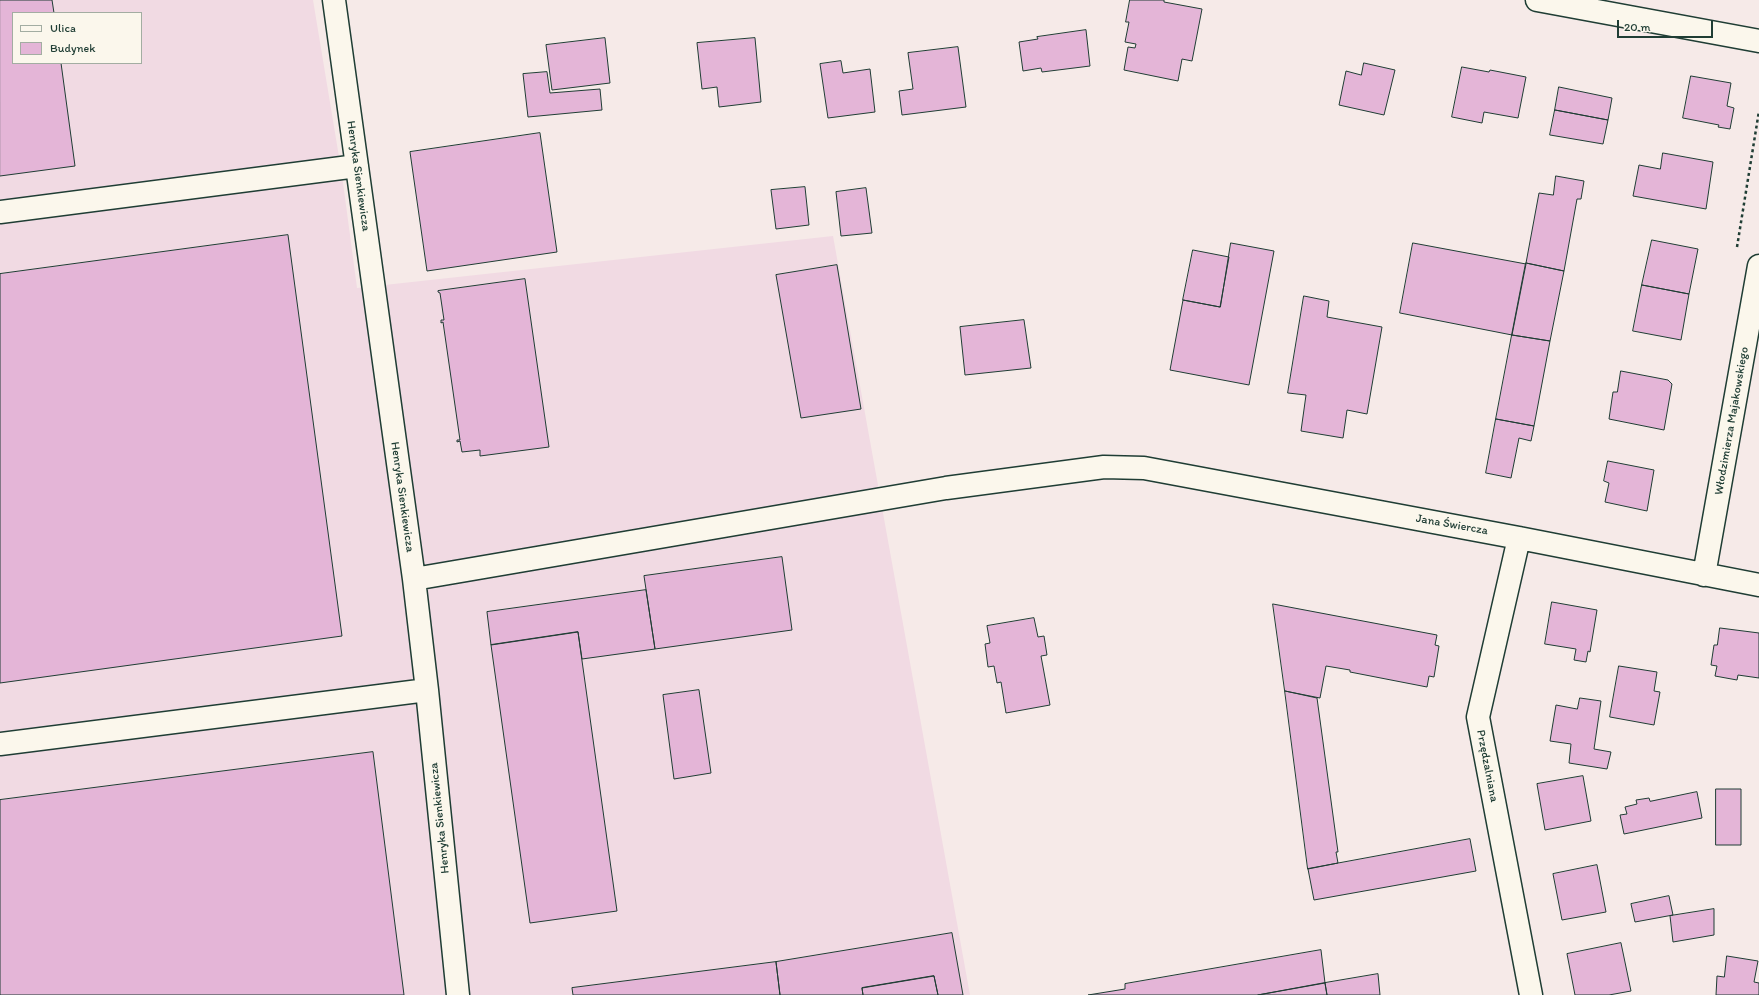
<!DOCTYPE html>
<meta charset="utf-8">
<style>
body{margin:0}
#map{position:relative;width:1759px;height:995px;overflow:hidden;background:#f6eae8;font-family:Itim,sans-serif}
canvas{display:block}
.legend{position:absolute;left:12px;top:12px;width:130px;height:52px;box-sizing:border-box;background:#fbf7ec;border:1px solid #a3ada2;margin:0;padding:5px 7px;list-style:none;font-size:12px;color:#1f3d34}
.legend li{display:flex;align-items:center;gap:8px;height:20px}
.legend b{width:20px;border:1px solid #a3ada2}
.scale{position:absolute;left:1617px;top:20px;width:96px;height:18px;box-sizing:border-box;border:2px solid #1f3d34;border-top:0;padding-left:5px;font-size:12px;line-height:14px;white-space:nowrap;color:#1f3d34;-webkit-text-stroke:3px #fbf7ec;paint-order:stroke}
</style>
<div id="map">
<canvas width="1759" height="995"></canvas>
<ul class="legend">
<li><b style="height:5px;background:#fbf7ec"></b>Ulica</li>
<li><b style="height:11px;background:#e4b5d7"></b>Budynek</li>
</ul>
<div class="scale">20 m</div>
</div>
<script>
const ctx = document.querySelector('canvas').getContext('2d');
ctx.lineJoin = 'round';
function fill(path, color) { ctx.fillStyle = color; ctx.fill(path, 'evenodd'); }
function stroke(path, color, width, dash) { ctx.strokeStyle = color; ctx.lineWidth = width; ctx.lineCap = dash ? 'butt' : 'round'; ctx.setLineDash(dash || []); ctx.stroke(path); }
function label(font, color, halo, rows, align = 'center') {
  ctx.font = font + ' Itim,sans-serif'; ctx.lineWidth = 3; ctx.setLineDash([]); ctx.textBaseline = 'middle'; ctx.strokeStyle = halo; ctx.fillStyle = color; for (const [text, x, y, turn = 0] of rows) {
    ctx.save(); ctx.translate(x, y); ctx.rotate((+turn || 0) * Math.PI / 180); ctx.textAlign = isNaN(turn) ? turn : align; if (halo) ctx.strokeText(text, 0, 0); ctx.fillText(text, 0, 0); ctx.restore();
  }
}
fill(new Path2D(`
 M0,0h313l29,175 15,113 476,-52 137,759h-970zM13,13h128v50h-128z`), '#f1dae3');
const building = new Path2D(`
 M0,0h52l2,13h-41v50h48l14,103 -75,10z
 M1130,0h34v2l38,7 -10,52 -10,-2 -4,22 -54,-11 4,-23 7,1 1,-4 -11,-2 4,-20h-3z
 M1086,30l4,36 -48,6 -1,-4 -18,3 -4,-29 19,-3 -1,-2z
 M605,38l5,45 -58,7 -6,-45z
 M755,38l6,64 -42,5 -2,-20 -15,2 -5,-46z
 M958,47l8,60 -64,8 -3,-24 14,-2 -5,-36z
 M841,61l2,12 27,-4 5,43 -47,6 -8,-54z
 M1364,63l31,7 -11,45 -45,-10 7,-34 15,4z
 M1462,67l27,5 1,-2 36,7 -8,41 -34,-6 -2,11 -30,-6z
 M547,72l3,21 50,-4 2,21 -74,7 -5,-43z
 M1691,76l40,7 -4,23 7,2 -4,21 -12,-2 1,-2 -36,-7z
 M1559,87l53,11 -4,22 -53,-10z
 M1555,110l53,10 -5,24 -53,-9z
 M540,133l17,119 -130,19 -17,-119z
 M1663,153l50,9 -7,47 -73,-13 6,-31 21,4z
 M1556,176l28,5 -3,18h-4l-13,72 -38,-8 13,-70 14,2z
 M805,187l4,38 -33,4 -5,-39z
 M866,188l6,45 -31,3 -5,-44z
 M288,235l54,401 -342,47v-409z
 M1652,240l46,9 -9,45 -47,-9z
 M1231,243l43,8 -25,134 -79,-15 13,-70 37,7z
 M1413,243l113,21 -14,71 -112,-22z
 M1193,250l36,7 -9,50 -37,-7z
 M1526,263l38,8 -14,70 -38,-6z
 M837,265l24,144 -60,9 -25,-143z
 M525,279l24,168 -69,9v-6l-18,2 -2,-11 -3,1v-2h3l-17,-118 -2,1v-3h3l-4,-27 -2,-1v-1z
 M1642,285l47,9 -8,46 -48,-9z
 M1304,296l25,5 -2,16 55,10 -15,87 -20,-4 -4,28 -42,-7 5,-36 -18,-2z
 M1024,320l7,48 -66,7 -5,-48z
 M1512,335l38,6 -16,85 -38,-7z
 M1621,371l47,9 4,4 -8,46 -55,-11 4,-27h4z
 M1496,419l38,7 -3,15 -12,-3 -8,40 -25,-5z
 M1608,461l46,9 -7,41 -42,-9 4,-19 -5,-2z
 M782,557l10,73 -137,19 -11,-73z
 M646,590l9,59 -73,10 -4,-27 -87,13 -4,-33z
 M1552,602l45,8 -7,42 -2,-1 -2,11 -12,-2 2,-11 -31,-5z
 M1273,604l164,31 -2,10 4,1 -5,31 -5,-1 -2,11 -77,-15v-2l-24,-4 -6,32 -35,-7z
 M1034,618l4,19 6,-1 3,19 -6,1 9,49 -44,8 -5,-31 -4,1 -3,-17 -6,1 -3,-23 5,-1 -3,-17z
 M1720,628l39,5v45l-21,-3 -1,5 -22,-4 2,-10 -6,-1 3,-20h3z
 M578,632l39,279 -87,12 -39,-278z
 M1619,666l38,6 -3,19 6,1 -6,33 -44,-8z
 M699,690l12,83 -37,6 -11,-84z
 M1285,691l32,7 21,154h-2l2,11 -30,6z
 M1580,698l21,3 -7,48 17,3 -4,17 -38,-6 2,-19 -21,-3 6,-36 21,4z
 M373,752l31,243h-404v-195z
 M1583,776l8,45 -46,9 -8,-46z
 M1716,789h25v56h-25z
 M1697,792l5,26 -78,16 -4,-19 7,-1 -2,-7 12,-3 -1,-4 13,-2 1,3z
 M1470,839l6,32 -162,29 -6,-31z
 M1597,865l9,47 -44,8 -9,-46z
 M1669,896l4,19 -38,7 -4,-18z
 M1714,909v26l-41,7 -3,-26z
 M952,933l11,62h-25l-4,-19 -72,12 1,7h-83l-4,-33z
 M1621,943l10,48 -22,4h-34l-8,-41z
 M1321,950l4,33 -67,12h-170l37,-6v-5z
 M1727,956l31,5 -4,21 5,1v12h-43l1,-19 7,1z
 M776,962l4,33h-207l-1,-7z
 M1378,974l2,21h-53l-2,-12z
 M934,976l4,19h-75l-1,-7z
 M1325,983l2,12h-69z`);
fill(building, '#e4b5d7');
stroke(building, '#1f3d34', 1);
const minor = new Path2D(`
 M334,0l80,579 13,111 31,305
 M1537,0l222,41
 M0,212l357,-46
 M1519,538l-41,179 53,278
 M1704,575l55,-309
 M414,579l532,-91 158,-21 40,1 375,70 240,47
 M0,744l427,-54`);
stroke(minor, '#1f3d34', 25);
stroke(new Path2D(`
 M1737,247l22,-136`), '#1f3d34', 2.5, [3, 3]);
stroke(minor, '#fbf7ec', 22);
label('12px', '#1f3d34', '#fbf7ec', [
 ["Henryka Sienkiewicza",358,176,82],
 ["Włodzimierza Majakowskiego",1732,421,-80],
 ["Henryka Sienkiewicza",402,497,82],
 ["Jana Świercza",1452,525,10],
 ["Przędzalniana",1487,766,79],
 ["Henryka Sienkiewicza",440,818,-96]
]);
</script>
